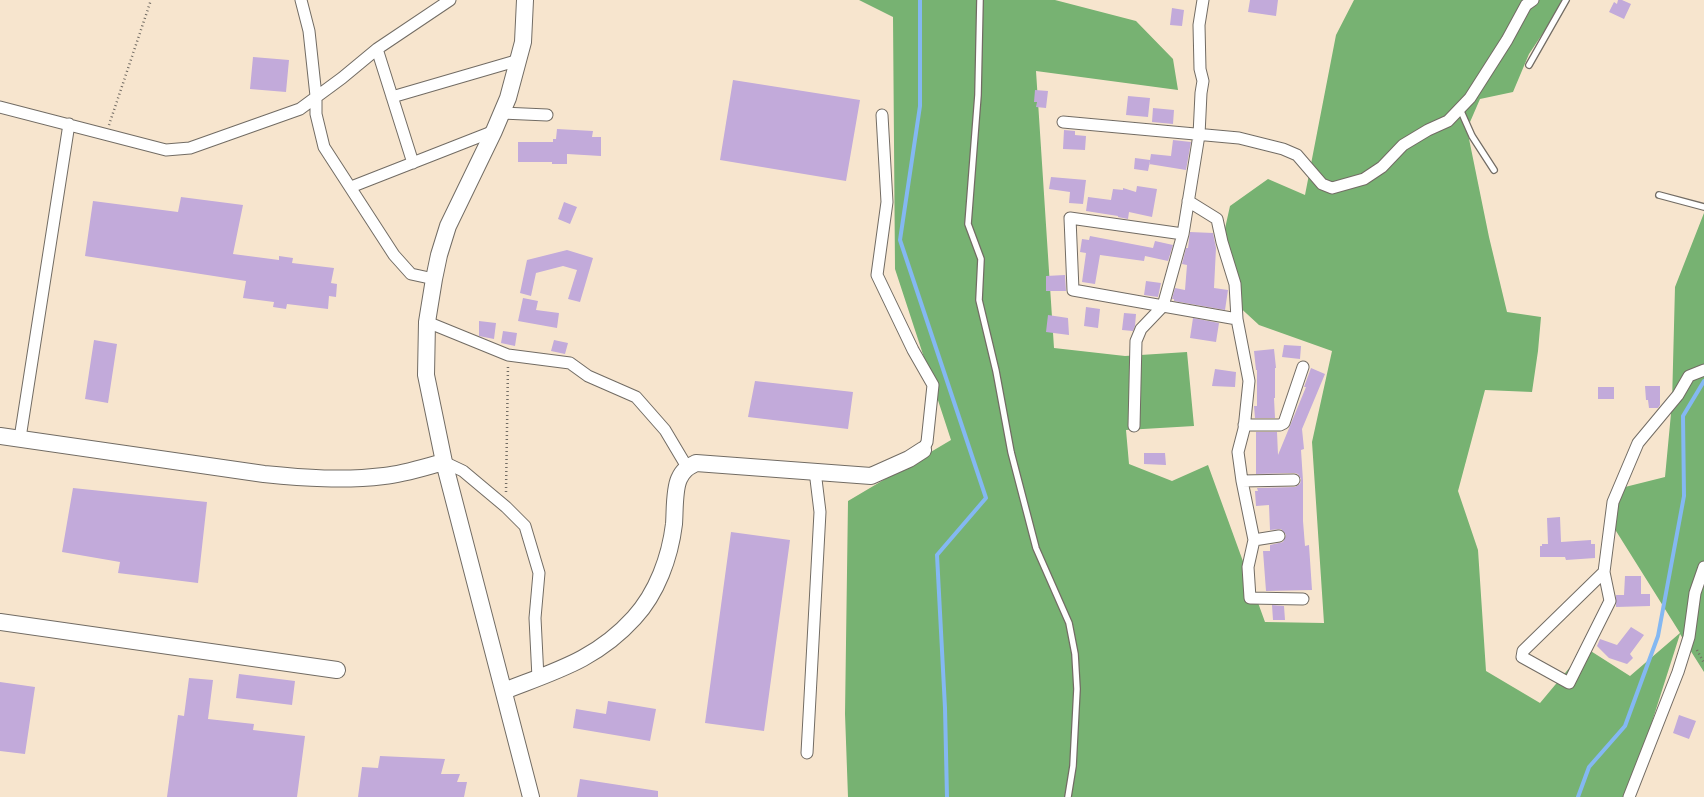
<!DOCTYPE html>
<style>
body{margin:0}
canvas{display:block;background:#f7e5ce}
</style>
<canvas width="1704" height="797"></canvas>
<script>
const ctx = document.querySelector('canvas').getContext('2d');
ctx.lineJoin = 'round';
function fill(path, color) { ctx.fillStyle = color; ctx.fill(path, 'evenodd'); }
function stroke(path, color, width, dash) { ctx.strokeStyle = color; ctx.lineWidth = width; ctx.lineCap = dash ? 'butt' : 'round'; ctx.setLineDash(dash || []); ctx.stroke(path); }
fill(new Path2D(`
 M859,0h196l81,21 37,38 5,31 -142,-19 18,277 71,8 62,-4 7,74 -68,4 3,34 43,17 36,-16 57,157 59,1 -12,-181 20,-91 -73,-26 -25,-23 -12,-60 8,-36 38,-27 37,16 31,-160 18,-35h211l-36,54 -16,38 -33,7 -13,30 22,108 18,75 34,5 -3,34 -6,41 -47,-2 -27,101 20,59 8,121 54,32 46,-55 44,28 50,-43 -69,-110 10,-35 44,-11 7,-74 3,-116 29,-74v459l-24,-38 -52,163h-780l-3,-83 3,-213 103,-61 -56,-171 -2,-252z`), '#77b272');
stroke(new Path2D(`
 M920,0v106l-20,134 86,258 -49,57 8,153 2,89
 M1578,797l11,-30 36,-41 33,-90 26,-140 -1,-80 21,-35`), '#84b8f2', 4);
fill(new Path2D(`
 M1250,0h28l-2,16 -28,-4z
 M1618,0h4l9,4 -7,15 -15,-7 5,-10 3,2z
 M1172,8l12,2 -2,16 -12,-1z
 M253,57l36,3 -3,32 -36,-3z
 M733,80l127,20 -14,81 -126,-21z
 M1035,90l13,1 -2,17 -10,-1 1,-5h-3z
 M1128,96l22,2 -2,19 -22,-2z
 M1153,108l21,2 -1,14 -21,-2z
 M557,129l36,2 -1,6h9v19l-34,-2v10h-15v-2h-34v-20h35v-3h3z
 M1064,130l11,1v4l11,1 -1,14 -22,-1z
 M1173,140l18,2 -5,28 -37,-6 1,-3 -2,10 -14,-2 1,-11 15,2 1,-6 20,2z
 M1051,177l35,3 -3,24 -14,-1 1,-11 -21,-3z
 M1137,186l20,3 -5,28 -23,-5 -1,7 -10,-2v-1l-32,-5 2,-14 23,3 2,-11 10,1v-2l13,4z
 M181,197l62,8 -10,49 46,6v-4l14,2 -1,5 42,5 -3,15 6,1 -1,13 -7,-1 -1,13 -41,-5 -1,5 -13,-2 1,-5 -31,-4 3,-17 -161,-25 8,-55 85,11z
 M564,202l13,5 -7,17 -12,-5z
 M1190,232l23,1 3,15 -2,40 14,2 -3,20 -51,-9v-2h-2l3,-11 10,2 2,-25 -5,-1 4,-16h2z
 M1090,236l63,12 2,-7 18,4 -5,16 -23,-5 -1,5 -44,-6 -5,29 -13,-2 4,-29 -6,-1 2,-13 7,1z
 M567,250l26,8 -13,44 -12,-3 9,-29 -14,-4 -27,7 -5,23 -11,-3 7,-33z
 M1065,275l1,16h-20v-15z
 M1146,281l15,2 -3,14 -14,-2z
 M523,298l15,3 -2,9 23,3 -2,15 -39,-7z
 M1086,307l14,2 -2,19 -14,-2z
 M1124,313l12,1 -1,12 -2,5 -11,-1z
 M1048,315l20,3 1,17 -23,-3z
 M1193,318l26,5 -3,19 -26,-4z
 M479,321l17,2 -2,16 -15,-3z
 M503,331l14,2 -2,13 -14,-3z
 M94,340l23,4 -9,59 -23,-4z
 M554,340l14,3 -3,11 -14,-3z
 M1284,345l17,1 -1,13 -18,-2z
 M1274,349l2,19h-1v30h-1l1,20h-20l-1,-12h3v-36h-1l-2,-19z
 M1311,368l14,6 -23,55 2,20 -3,1 2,31v40l2,25 4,-1 3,45 -46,1 -3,-40h7v-6l13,-3 3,-7 -5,-6 -11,1 -1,-25 -13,1 -1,-15h3l-1,-3 38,-1 5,-3 1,-5 -3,-5 -4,-1 -38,1v-42h21l1,23 28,-68h-2z
 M1215,369l21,3 -1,15 -23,-1z
 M755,381l98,11 -5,37 -100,-12z
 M1645,386h15v19l-2,3h-9l-1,-8h-2z
 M1598,387h16v12h-16z
 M1144,453h21l1,12 -22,-1z
 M73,488l134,14 -9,81 -80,-10 2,-11 -58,-10z
 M1560,517l1,25 30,-2v4h4v14l-29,2 -1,-3h-25v-11h2v-2h6l-1,-26z
 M731,532l59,8 -26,191 -59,-8z
 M1625,576h16v18h9v12l-34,1v-12h8z
 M1272,605l12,1 1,14h-12z
 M1631,627l13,8 -14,19 3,4 -6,6 -18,-6 -12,-12 3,-7 17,6z
 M239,674l56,7 -3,24 -56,-7z
 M189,678l24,2 -5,39 46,5 -1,6 52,6 -8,61h-130l11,-82 6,1z
 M0,682l35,5 -10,67 -25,-3z
 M608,701l48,8 -6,32 -77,-13 3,-19 30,5z
 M1679,715l17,6 -7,18 -16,-6z
 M380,756l65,3 -4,15h19l-3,8h10l-3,15h-106l4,-30 16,1z
 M580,779l78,12v6h-81z`), '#c2aada');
const lane = new Path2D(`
 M980,0l-2,95 -10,129 13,35 -2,41 17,71 15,81 25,96 33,75 6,31 2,35 -4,77 -5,31
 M1529,65l37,-65
 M1460,109l12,27 22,34
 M1659,195l45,12`);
const street = new Path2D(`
 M301,0l8,31 7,65v18l8,33 70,108 17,19 23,5
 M1203,0l-4,25 1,44 3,12 -2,12 -2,42 -16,99 -20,72 74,13 12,62 -5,48 -6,23 4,29 12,59 -6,27 2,31 53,1
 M377,49l36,114
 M392,97l127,-37
 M0,107l166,43 24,-2 110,-39 42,-31 35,-29 73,-49
 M502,113l45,2
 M882,115l5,87 -10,73 36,75 20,35 -6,57 -4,8
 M1063,122l176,16 44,11 14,6 25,29 10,4 32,-9 18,-12 21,-22 25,-15 20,-9 22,-23 37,-58 19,-35 7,-5
 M351,187l143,-56
 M1188,201l29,18 5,23 13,42 2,35
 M1163,306l-90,-16 -3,-72 113,16
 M427,322l81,33 62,8 18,13 48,21 29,33 22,37
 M1244,425h36l4,-2 19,-56
 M1134,426l2,-85 5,-12 22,-23
 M20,438l49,-314
 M444,462l19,9 43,36 19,19 14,47 -4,45 3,60
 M1242,481l52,-1
 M1254,540l25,-4
 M1604,572l-81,79 -1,6 47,26 41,-82 -6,-29 9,-70 25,-59 40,-48 11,-19 15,-6
 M807,753l13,-241 -5,-41
 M1629,797l49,-125 11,-35 6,-44 9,-26`);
const secondary = new Path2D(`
 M525,0l-2,42 -15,56 -14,33 -46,95 -9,29 -5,24 -7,43 -1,53 18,87 87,335
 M0,436l264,38c40,4 80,7 120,2 20,-2 41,-9 60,-14
 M0,622l337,48
 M504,691c51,-20 92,-31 130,-73 23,-25 36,-61 40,-94 1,-13 0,-34 5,-45 4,-9 9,-12 17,-16l175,13 38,-17 14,-9`);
stroke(lane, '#726c64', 8);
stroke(street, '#726c64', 13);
stroke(secondary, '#726c64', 18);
stroke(new Path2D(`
 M109,125l42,-125
 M506,492l2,-127
 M1697,650l7,13`), '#726c64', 2.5, [1, 3]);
stroke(lane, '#fff', 5.5);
stroke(street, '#fff', 11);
stroke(secondary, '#fff', 16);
</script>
